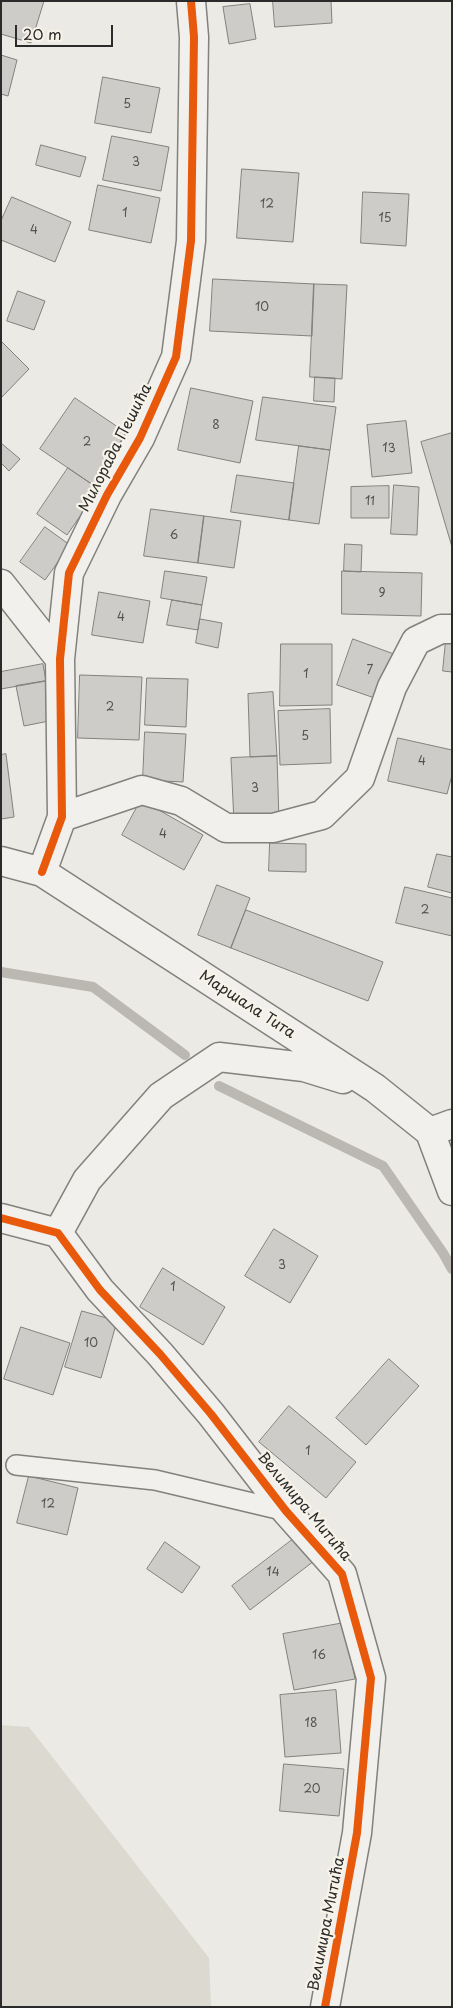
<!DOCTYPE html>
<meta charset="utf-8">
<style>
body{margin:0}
#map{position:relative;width:453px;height:2008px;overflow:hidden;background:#eceae4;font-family:"Playpen Sans",sans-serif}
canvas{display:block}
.frame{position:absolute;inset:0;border:2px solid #2b2b2b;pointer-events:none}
.scale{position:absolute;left:15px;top:25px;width:98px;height:22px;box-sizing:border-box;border:2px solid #2b2b2b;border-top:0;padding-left:6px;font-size:15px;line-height:18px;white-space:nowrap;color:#2b2b2b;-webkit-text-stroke:4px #f7f3e8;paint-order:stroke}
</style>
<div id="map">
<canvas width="453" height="2008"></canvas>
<div class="frame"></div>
<div class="scale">20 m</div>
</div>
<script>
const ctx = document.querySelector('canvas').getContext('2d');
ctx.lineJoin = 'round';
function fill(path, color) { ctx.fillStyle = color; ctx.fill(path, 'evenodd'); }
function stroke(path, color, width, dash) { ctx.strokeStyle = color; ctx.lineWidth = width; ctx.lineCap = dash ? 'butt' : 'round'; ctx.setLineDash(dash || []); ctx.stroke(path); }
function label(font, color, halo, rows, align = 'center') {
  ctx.font = font + ' "Playpen Sans",sans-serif'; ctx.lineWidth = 4.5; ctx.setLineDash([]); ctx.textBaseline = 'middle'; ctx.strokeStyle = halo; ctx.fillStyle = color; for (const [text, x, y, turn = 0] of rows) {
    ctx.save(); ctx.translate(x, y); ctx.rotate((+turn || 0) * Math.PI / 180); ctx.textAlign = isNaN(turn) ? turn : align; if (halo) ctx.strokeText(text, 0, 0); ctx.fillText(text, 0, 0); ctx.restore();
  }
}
fill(new Path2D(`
 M1,1725l28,2 180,231 2,49h-210z`), '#dcd9d1');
stroke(new Path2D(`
 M1,972l92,15 92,68
 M219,1086l164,80 60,87 9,16`), '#bab8b0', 10);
const building = new Path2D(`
 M1,1h43l-13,42 -30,-9z
 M273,1h58l1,22 -57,4z
 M250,4l6,35 -27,5 -6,-37z
 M1,55l16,5 -9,36 -7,-2z
 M103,77l57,11 -9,45 -56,-10z
 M112,136l57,11 -8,44 -58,-11z
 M41,145l45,12 -6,20 -44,-12z
 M242,169l57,4 -6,69 -56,-4z
 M98,185l62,13 -9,45 -62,-13z
 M363,192l46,2 -3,52 -45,-3z
 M12,197l59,25 -16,40 -54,-22v-19z
 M213,279l101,5 -2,52 -102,-5z
 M314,284l33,1 -5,94 -32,-2z
 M18,291l27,10 -11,29 -27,-9z
 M1,341l28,28 -28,29z
 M315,377l20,1 -1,24 -20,-1z
 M191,388l62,13 -13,62 -62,-13z
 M263,397l73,10 -6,43 -74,-10z
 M75,398l59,40 -35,51 -59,-40z
 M406,421l6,52 -40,4 -5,-52z
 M452,433v114l-31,-105z
 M1,443l19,16 -11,12 -8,-8z
 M299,446l31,4 -11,74 -30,-4z
 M68,468l31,21 -32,46 -30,-21z
 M237,475l57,8 -5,37 -58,-8z
 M394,485l25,2 -2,48 -26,-1z
 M389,486v32h-38v-31z
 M151,509l53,7 -6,47 -54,-7z
 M204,516l37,5 -7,47 -36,-5z
 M45,527l25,18 -25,35 -25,-18z
 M345,544l17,1 -1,27 -17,-1z
 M165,571l42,6 -5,28 -41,-7z
 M342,571l80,2 -1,43 -79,-2z
 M99,592l51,9 -7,42 -51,-8z
 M172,600l30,5 -4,25 -31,-5z
 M200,619l22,4 -4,25 -22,-5z
 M447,630l5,1v41l-9,-1z
 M353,639l49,18 -16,45 -49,-17z
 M281,644h51v61l-52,1z
 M43,664l3,17 -45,8v-17z
 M80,675l62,2 -3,63 -61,-2z
 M147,678l41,1 -2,48 -41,-2z
 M46,681l8,39 -30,6 -8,-40z
 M273,692l4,64 -27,1 -2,-63z
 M330,709l1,54 -51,2 -2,-54z
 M145,732l41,2 -3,48 -40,-2z
 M398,738l54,12v25l-5,19 -59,-13z
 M6,754l8,63 -13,2v-64z
 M277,756l2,65 -45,2 -3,-65z
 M141,800l62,35 -19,35 -62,-35z
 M270,843l36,1v28l-37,-1z
 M437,854l15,3v36l-24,-6z
 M217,885l33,13 -19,50 -33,-13z
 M405,887l47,11v38l-56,-13z
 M246,910l137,52 -15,39 -137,-53z
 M274,1229l44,27 -28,47 -45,-27z
 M163,1268l62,39 -22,38 -63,-38z
 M82,1311l35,10 -16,57 -36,-11z
 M21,1327l49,16 -17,52 -49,-16z
 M389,1359l30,27 -53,59 -30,-27z
 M289,1406l67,56 -30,36 -67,-56z
 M29,1476l49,12 -11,47 -50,-12z
 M296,1537l18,24 -64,49 -18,-24z
 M165,1542l35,25 -18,26 -35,-24z
 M344,1623l11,56 -61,11 -11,-56z
 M336,1690l5,63 -56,4 -5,-62z
 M284,1764l60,5 -5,47 -59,-5z`);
fill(building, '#ceccc8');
stroke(building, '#82817e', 1);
const lane = new Path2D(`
 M16,1465l139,15 131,31`);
const street = new Path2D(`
 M1,584l59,75
 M62,817l80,-27 39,11 45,27h47l49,-13 38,-37 32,-91 24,-46 25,-12h11
 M1,861l41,11 333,216 55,44 22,59
 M42,872l20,-55 -2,-158 9,-86 38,-78 33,-57 36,-81 15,-116 3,-204 -3,-36
 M430,1132l22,-8
 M1,1218l57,15 42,57 60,64 51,60 75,97 56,63 29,104 -14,155 -32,174
 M58,1233l29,-53 74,-84 58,-39 85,10 39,12`);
stroke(lane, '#82817e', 22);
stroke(street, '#82817e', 31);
stroke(lane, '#f1f0ec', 19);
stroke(street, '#f1f0ec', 28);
stroke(new Path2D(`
 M42,872l20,-55 -2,-158 9,-86 38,-78 33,-57 36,-81 15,-116 3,-204 -3,-36
 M1,1218l57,15 42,57 60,64 51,60 75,97 56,63 29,104 -14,155 -32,174`), '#e8590c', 8);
label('12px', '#545352', null, [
 ["5",127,105],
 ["3",136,163],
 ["12",267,205],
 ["1",125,214],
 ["15",385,219],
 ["4",34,231],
 ["10",262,308],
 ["8",216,426],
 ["2",87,443],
 ["13",389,449],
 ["11",370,502],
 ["6",174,536],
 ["9",382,594],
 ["4",121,618],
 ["7",370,671],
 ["1",306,675],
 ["2",110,708],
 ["5",305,737],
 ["4",422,762],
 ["3",255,789],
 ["4",163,835],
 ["2",425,911],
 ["3",282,1266],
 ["1",173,1288],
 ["10",91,1344],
 ["1",308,1452],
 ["12",48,1505],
 ["14",273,1573],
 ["16",319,1656],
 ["18",311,1724],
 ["20",312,1790]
]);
label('15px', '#2b2b2b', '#f7f3e8', [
 ["Милорада Пешића",116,448,-63],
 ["Маршала Тита",247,1005,33],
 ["Велимира Митића",304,1507,50],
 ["Велимира Митића",327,1924,-79]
]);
</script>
